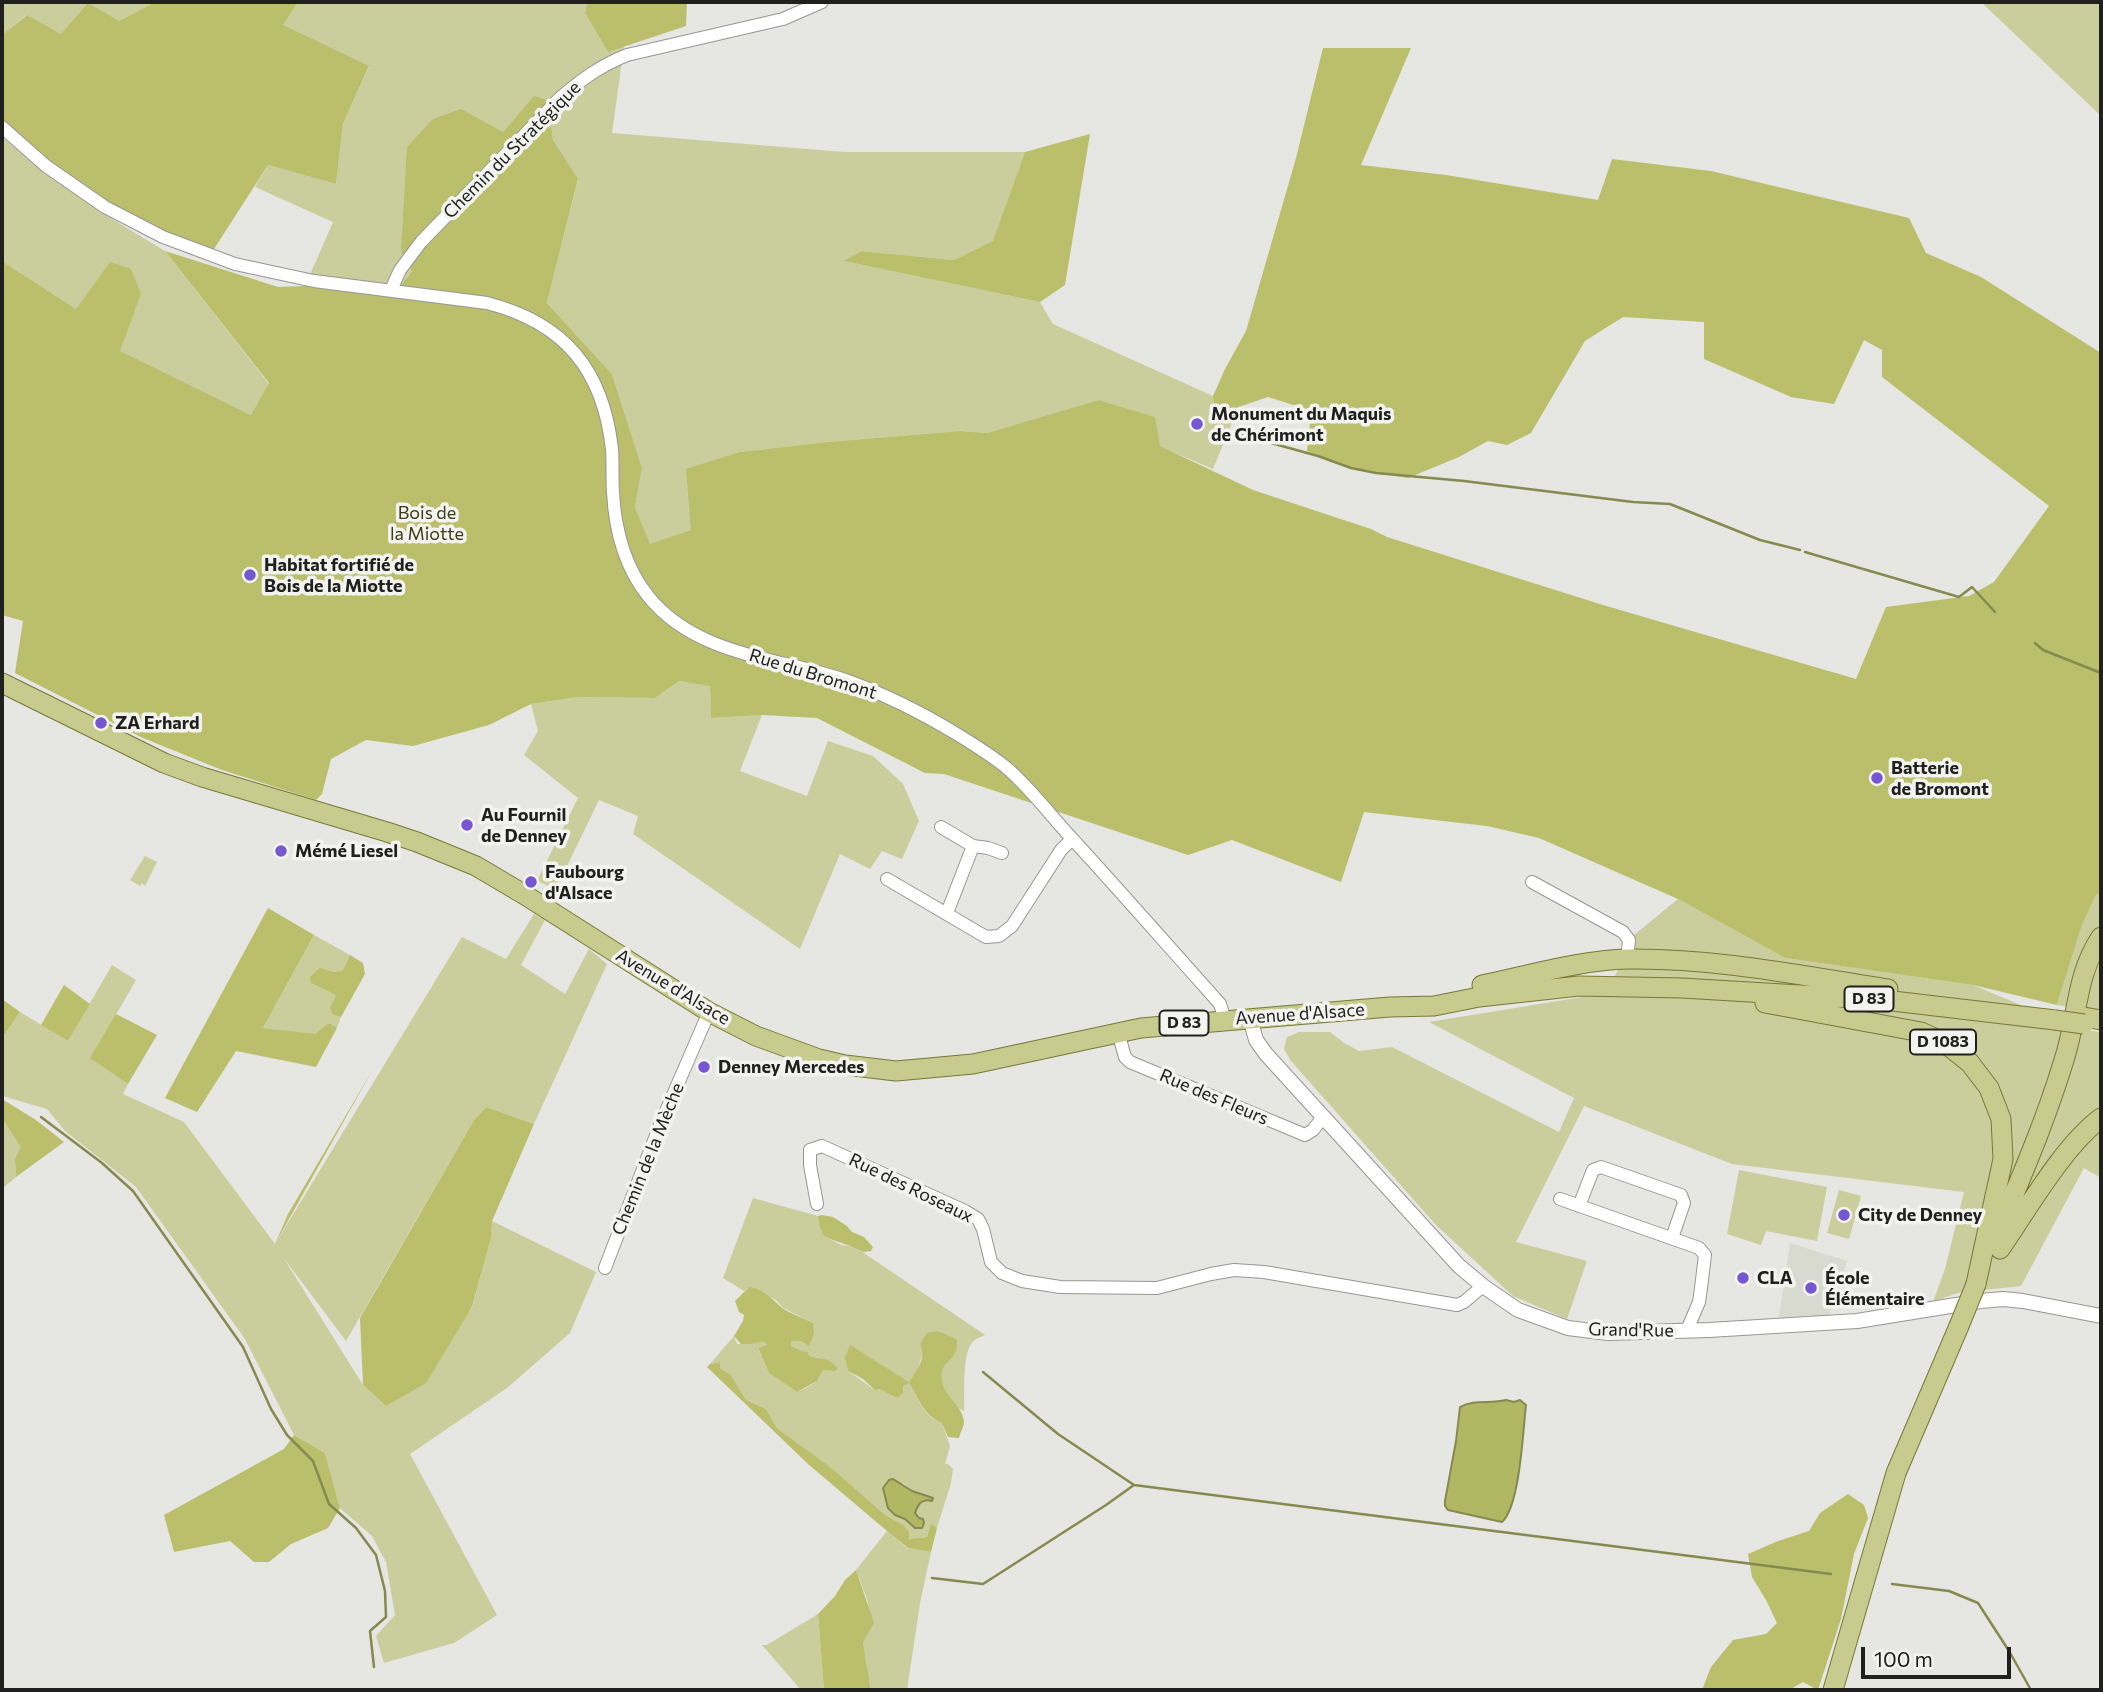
<!DOCTYPE html>
<meta charset="utf-8">
<style>
body{margin:0}
#map{position:relative;width:2103px;height:1692px;overflow:hidden;background:#e6e6e3;font-family:Commissioner,sans-serif}
canvas{display:block}
.frame{position:absolute;inset:0;border:4px solid #20211f;pointer-events:none}
.scale{position:absolute;left:1861px;top:1647px;width:150px;height:32px;box-sizing:border-box;border:4px solid #20211f;border-top:0;padding-left:9px;font-size:21px;line-height:24px;white-space:nowrap;color:#20211f;-webkit-text-stroke:5px #f3f4f0;paint-order:stroke}
</style>
<div id="map">
<canvas width="2103" height="1692"></canvas>
<div class="frame"></div>
<div class="scale">100 m</div>
</div>
<script>
const ctx = document.querySelector('canvas').getContext('2d');
ctx.lineJoin = 'round';
function fill(path, color) { ctx.fillStyle = color; ctx.fill(path, 'evenodd'); }
function stroke(path, color, width, dash) { ctx.strokeStyle = color; ctx.lineWidth = width; ctx.lineCap = dash ? 'butt' : 'round'; ctx.setLineDash(dash || []); ctx.stroke(path); }
function label(font, color, halo, rows, align = 'center') {
  ctx.font = font + ' Commissioner,sans-serif'; ctx.lineWidth = 7; ctx.setLineDash([]); ctx.textBaseline = 'middle'; ctx.strokeStyle = halo; ctx.fillStyle = color; for (const [text, x, y, turn = 0] of rows) {
    ctx.save(); ctx.translate(x, y); ctx.rotate((+turn || 0) * Math.PI / 180); ctx.textAlign = isNaN(turn) ? turn : align; if (halo) ctx.strokeText(text, 0, 0); ctx.fillText(text, 0, 0); ctx.restore();
  }
}
fill(new Path2D(`
 M1790,1243l57,18 -18,54 -50,2z`), '#d9dacf');
fill(new Path2D(`
 M2,2h153l-36,19 -58,13 -35,-19 -24,20z
 M298,2h289l-2,11 23,39 16,-6 -12,87 232,19h181l-31,89 -40,19 -93,-9 -16,10 195,41 13,22 160,72 3,19 22,-7 -25,61 -54,-23 -61,-46 -111,33 -27,-2 -133,11 -87,10 -49,78 -41,15 -15,-38 7,-39 -30,-94 -65,-71 31,-123 -25,-40 -5,-40 -14,-3 -31,35 -91,139 -18,23 -89,-8 28,-64 -78,-35 13,-22 68,19 7,-60 26,-57 -87,-42z
 M1981,2h120v114z
 M2,137l40,33 60,43 63,38 104,133 -18,31 -132,-64 22,-57 -31,-31 -34,46 -74,-48z
 M679,681l31,4 1,33 51,-3 -22,56 67,25 21,-55 45,15 30,28 16,37 -17,38 -20,-8 -12,18 -30,-15 -40,95 -167,-115 5,-18 -39,-16 -43,89 -19,-8 41,-83 -54,-43 14,-24 -7,-27 47,-7 77,1z
 M145,856l12,6 -12,24 -3,-3 -2,3 -10,-6z
 M2101,894v118l-44,-7 25,-80 14,-30z
 M1678,899l107,59 188,27 105,44 23,3v146l-17,-10 -63,118 -64,7 -24,9 12,-33 19,-77 -232,-28 -148,-58 -68,136 71,19 -20,58 -54,-23 -77,-71 -145,-164 -7,-12 3,-12 12,-5h31l14,11 15,8 33,-4 167,85 15,-34 -145,-76 178,-29 27,-58z
 M534,914l11,6 -24,45 44,29 24,-45 18,15 -73,160 -48,-17 -12,13 -128,221 -63,-84 80,128 23,21 86,-98 19,-70 1,-17 104,51 -26,61 -63,55 -97,66 87,161 -43,28 -70,20 -8,-27 19,-21 -9,-53 -14,-26 -32,-28 -15,-55 -31,-18 -49,-96 -109,-152 -71,-56 -18,-22 -45,-13v-58l18,-26 48,29 44,-76 24,15 -45,78 37,26 -5,10 61,28 91,122 187,-307 44,22z
 M314,935l36,20 -7,15 -10,2 -22,11 26,12 -4,20 8,2 -4,11 -8,-5 -14,12 -52,-7z
 M2,1118l20,29 -7,12 1,18 -14,12z
 M1739,1170l88,17 -10,54 -51,-10 -5,14 -34,-11z
 M1839,1190l22,6 -12,43 -22,-6z
 M753,1198l65,18 1,9 4,10 18,10 14,2 130,88c-6,3 -11,4 -14,9 -9,14 -6,50 -7,67 -14,-6 -25,-26 -22,-41 2,-8 10,-12 13,-18 1,-2 2,-10 2,-11l-13,-8 -7,-2 -14,20 -5,18 -9,13c9,17 15,35 33,41l8,23 -5,18h3l5,5 -2,14 -14,45 -6,-5 -4,14 -19,2 -5,-14 -19,-11 -51,-45 -56,-41 -11,-19 -20,-9 -15,-25 -11,-7 -1,-6 -9,2 24,-28 3,8h15l12,-4 3,5 -9,4 11,24 28,19c19,-8 27,-13 24,-34l-12,-2 -1,-4 -6,-1 -11,-5v-5h10l8,4 4,-22 -30,-15 -7,-8 -27,-13 -5,4 -21,-13zM850,1346l59,36 -6,4 -6,12 -18,-9 -4,1 -27,-19 -2,-13zM903,1483l9,8 21,7c-10,2 -15,5 -18,15l4,5 -4,10 -10,-9 -10,-4z
 M887,1531l20,17 24,4 -11,51 -13,87h-36l-8,-48 5,-40 -12,-32z
 M818,1614l6,76h-23l-39,-45h5z`), '#cace9c');
fill(new Path2D(`
 M155,2h143l-15,23 86,41 -26,58 -7,60 -68,-19 -54,84 -53,-18 -55,-29 -58,-41 -46,-42v-84l25,-20 34,19 27,-31 31,18z
 M587,2h100l-1,24 -78,26 -23,-39z
 M1323,48h88l-50,117 85,10 152,25 14,-41 99,12 198,47 17,35 55,24 120,76v541l-5,1 -14,30 -25,80 -84,-20 -188,-27 -107,-59 -139,-61 -52,-12 -123,-14 -23,70 -109,-42 -44,15 -244,-81 -19,-1 -108,-55 -55,-3 -51,3 -1,-32 -31,-5 -24,17 -77,-1 -47,7 -42,21 -76,21 -47,-6 -35,19 -9,35 -6,6 -94,-30 -79,-32 -128,-65 8,-52 -21,-6v-354l74,48 34,-47 21,7 10,25 -21,57 131,64 18,-32 -104,-132 113,36 27,-1 89,8 18,-23 -11,-20 6,-104 26,-28 28,-10 42,23 31,-36 14,4 5,40 25,39 -31,124 65,71 30,94 -7,39 15,37 41,-14 -5,-61 54,-17 87,-10 133,-11 27,2 111,-33 57,17 5,29 93,44 118,39 16,8 216,68 253,74 30,-72 83,-11 25,-14 55,-76 -167,-129v-27l-18,-10 -30,64 -43,-7 -87,-38v-37l-81,-5 -38,24 -54,92 -24,12 -19,-4 -29,16 -51,21 -52,-8 -49,-19 3,-28 -7,-15 -35,-11 -53,18 -2,-19 12,-27 21,-38 50,-173z
 M1090,134l-25,151 -25,17 -196,-41 17,-10 93,9 39,-19 32,-89z
 M268,908l46,27 -51,93 52,6 14,-11 8,5 -21,39 -80,-16 -39,61 -32,-14z
 M350,955l13,8 2,11 -24,43 -8,-2 -3,-7 6,-13 -25,-12 -1,-6 10,-9 13,4 10,-2z
 M64,985l26,19 -22,37 -27,-16z
 M2,999l18,13 -18,26z
 M116,1014l41,21 -29,49 -38,-26z
 M373,1069l-98,175 13,-30z
 M2,1099l34,21 28,22 -48,35 -1,-18 6,-12 -19,-29z
 M486,1107l48,17 -42,97 -1,17 -19,69 -46,76 -40,23 -23,-21 -3,-67 114,-198z
 M822,1215l11,2 14,9 5,6 12,5 9,10 -2,4 -8,1c-13,-8 -27,-9 -40,-17l-4,-10 -1,-9z
 M749,1287c15,2 23,12 33,21 9,6 22,10 31,15l1,10 -5,13 -8,-5h-10v5l11,5 6,1 1,4 19,4 10,8 -3,3 -12,-1 -6,11 -20,11 -28,-19 -11,-25 9,-3 -3,-4 -12,3h-11l-7,-8 9,-15 1,-6 -5,-3 -4,-11z
 M937,1331l7,2 13,7c0,4 0,8 -1,11 -6,13 -15,11 -14,28 1,18 21,26 22,43 0,4 -4,11 -5,16l-11,-1 -6,-14c-18,-7 -23,-24 -33,-40l-6,3v7l-6,5 -18,-9 -4,1 -12,-11 -15,-8 -3,-13 5,-13 59,37c8,-12 18,-24 11,-38l7,-11z
 M720,1362v6l11,7 15,25 20,9 11,19 56,41 51,45 19,11 6,7v7l18,-2 4,-14 6,5 -6,24 -23,-4 -21,-17 -79,-67 -101,-97 3,-3z
 M294,1435l31,18 15,55 -12,20 -37,16 -22,18h-15l-24,-21 -56,11 -10,-37 120,-66z
 M1848,1494l16,11 4,13 -14,36 -13,65 -23,71 -15,-8 -14,8h-87l9,-23 22,-27 33,-6 11,-11 -11,-23 -14,-23 -4,-23 30,-13 31,-10 11,-18z
 M856,1570l18,53 -11,19 8,48h-47l-6,-76 17,-18 10,-16z`), '#bbbf6c');
const water = new Path2D(`
 M1506,1400l8,2 6,-2 6,5c-3,25 -6,101 -24,117l-54,-12 -3,-4v-5l11,-60 4,-34c14,-8 30,-3 46,-7z
 M893,1479l19,12 21,7 -1,3c-10,-3 -14,3 -17,12l4,5 4,1 1,4 -2,5h-7l-10,-9 -10,-4 -7,-7 -5,-20 6,-8z`);
fill(water, '#b2b763');
stroke(water, '#868a4f', 2);
stroke(new Path2D(`
 M1217,428l101,28 33,12 25,5 88,8 169,21 37,2 90,36 40,10
 M1805,552l154,45 13,-10 23,25
 M2035,643l8,7 58,23
 M41,1117l61,46 31,28 110,156 28,62 16,26 26,26 16,43 27,24 20,27 9,36 1,26 -16,14 4,36
 M983,1372l75,62 76,51 697,89
 M932,1578l51,6 123,-79 28,-20
 M1892,1584l57,7 29,12 31,48 22,39`), '#868a4f', 2.5);
const minor = new Path2D(`
 M2,127l44,39 59,41 58,30 72,27 79,17 173,22c78,20 116,67 125,146 1,14 0,29 1,43 2,38 11,74 35,104 48,60 129,61 197,84 40,14 79,34 115,56 16,10 34,21 48,33 25,22 46,51 69,75 43,47 85,95 128,143l15,17 5,16
 M391,290l9,-20 21,-28 139,-144c22,-19 40,-32 67,-43l156,-36 39,-17
 M941,827l32,19 -26,67
 M973,846l15,2 14,5
 M887,879l99,58 13,-1 13,-10 49,-76 11,-11
 M1532,882l91,50 6,8 -2,19
 M1118,1032l7,25 5,5 175,73 8,-5 10,-13
 M1560,1199l139,49 6,7 -4,33 -2,14 -12,28
 M817,1204l-7,-39v-15l12,-4 143,65 13,8 5,10 8,33 11,11 20,8 38,6 97,1 54,-14 23,-4 30,2 193,33 7,-3 19,-16
 M1579,1206l14,-36 8,-3 80,28 3,8 -12,35
 M605,1268l55,-143 49,-113`);
const tertiary = new Path2D(`
 M1250,1018l6,22 10,14 193,212 24,20 35,24 50,18 40,5 101,-3 148,-9 124,-20 22,-2 20,2 78,15`);
const primary = new Path2D(`
 M2,683l162,80 38,14 185,55 30,10 59,24 49,29 184,117 47,24 63,23 26,6 51,6 77,-7 168,-36 249,-21 44,-1 45,-9 100,-11 103,2 202,12 171,20
 M1482,985c48,-10 98,-25 147,-26 87,-1 174,17 259,30
 M1765,1003l156,29 24,11 25,20 19,25 12,31 2,40 -27,125
 M2084,1017l17,3
 M1994,1242c25,-60 51,-119 70,-182 14,-42 11,-84 37,-123
 M2000,1249c27,-39 64,-104 101,-131
 M1833,1690l63,-217 63,-147`);
stroke(minor, '#969693', 14);
stroke(tertiary, '#969693', 16);
stroke(primary, '#767936', 21);
stroke(minor, '#fff', 12);
stroke(tertiary, '#fff', 14);
stroke(primary, '#c8cb8e', 19);
const primaryBridge = new Path2D(`
 M2055,1020l29,4
 M1959,1326l17,-42`);
stroke(primaryBridge, '#767936', 21, []);
stroke(primaryBridge, '#c8cb8e', 19);
for (const [x, y, r, color] of [
 [1197,424,7,"#7757d1"],
 [250,575,7,"#7757d1"],
 [101,723,7,"#7757d1"],
 [1877,778,7,"#7757d1"],
 [467,825,7,"#7757d1"],
 [281,851,7,"#7757d1"],
 [531,882,7,"#7757d1"],
 [704,1067,7,"#7757d1"],
 [1844,1215,7,"#7757d1"],
 [1743,1278,7,"#7757d1"],
 [1811,1288,7,"#7757d1"]
]) { const dot = new Path2D(); dot.arc(x, y, r, 0, 2 * Math.PI); ctx.fillStyle = color; ctx.fill(dot); stroke(dot, '#f3f4f0', 2.5); }
for (const [x, y, w] of [
 [1869,999,49],
 [1184,1023,49],
 [1943,1042,66]
]) { const box = new Path2D(); box.roundRect(x - w / 2, y - 12.5, w, 25, 5); ctx.fillStyle = '#f3f4f0'; ctx.fill(box); stroke(box, '#20211f', 2); }
label('bold 16px', '#20211f', null, [
 ["D 83",1869,999],
 ["D 83",1184,1023],
 ["D 1083",1943,1042]
]);
label('18px', '#20211f', '#f3f4f0', [
 ["Chemin du Stratégique",512,150,-45],
 ["Rue du Bromont",813,674,17],
 ["Avenue d'Alsace",673,987,31],
 ["Avenue d'Alsace",1300,1014,-4],
 ["Rue des Fleurs",1214,1097,23],
 ["Chemin de la Mèche",648,1159,-68],
 ["Rue des Roseaux",911,1188,26],
 ["Grand'Rue",1631,1330,1]
]);
label('bold 18px', '#20211f', '#f3f4f0', [
 ["Monument du Maquis",1211,414],
 ["de Chérimont",1211,435],
 ["Habitat fortifié de",264,565],
 ["Bois de la Miotte",264,586],
 ["ZA Erhard",115,723],
 ["Batterie",1891,768],
 ["de Bromont",1891,789],
 ["Au Fournil",481,815],
 ["de Denney",481,836],
 ["Mémé Liesel",295,851],
 ["Faubourg",545,872],
 ["d'Alsace",545,893],
 ["Denney Mercedes",718,1067],
 ["City de Denney",1858,1215],
 ["CLA",1757,1278],
 ["École",1825,1278],
 ["Élémentaire",1825,1299]
], 'left');
label('18px', '#3b3d19', '#f3f4f0', [
 ["Bois de",427,513],
 ["la Miotte",427,534]
]);
</script>
